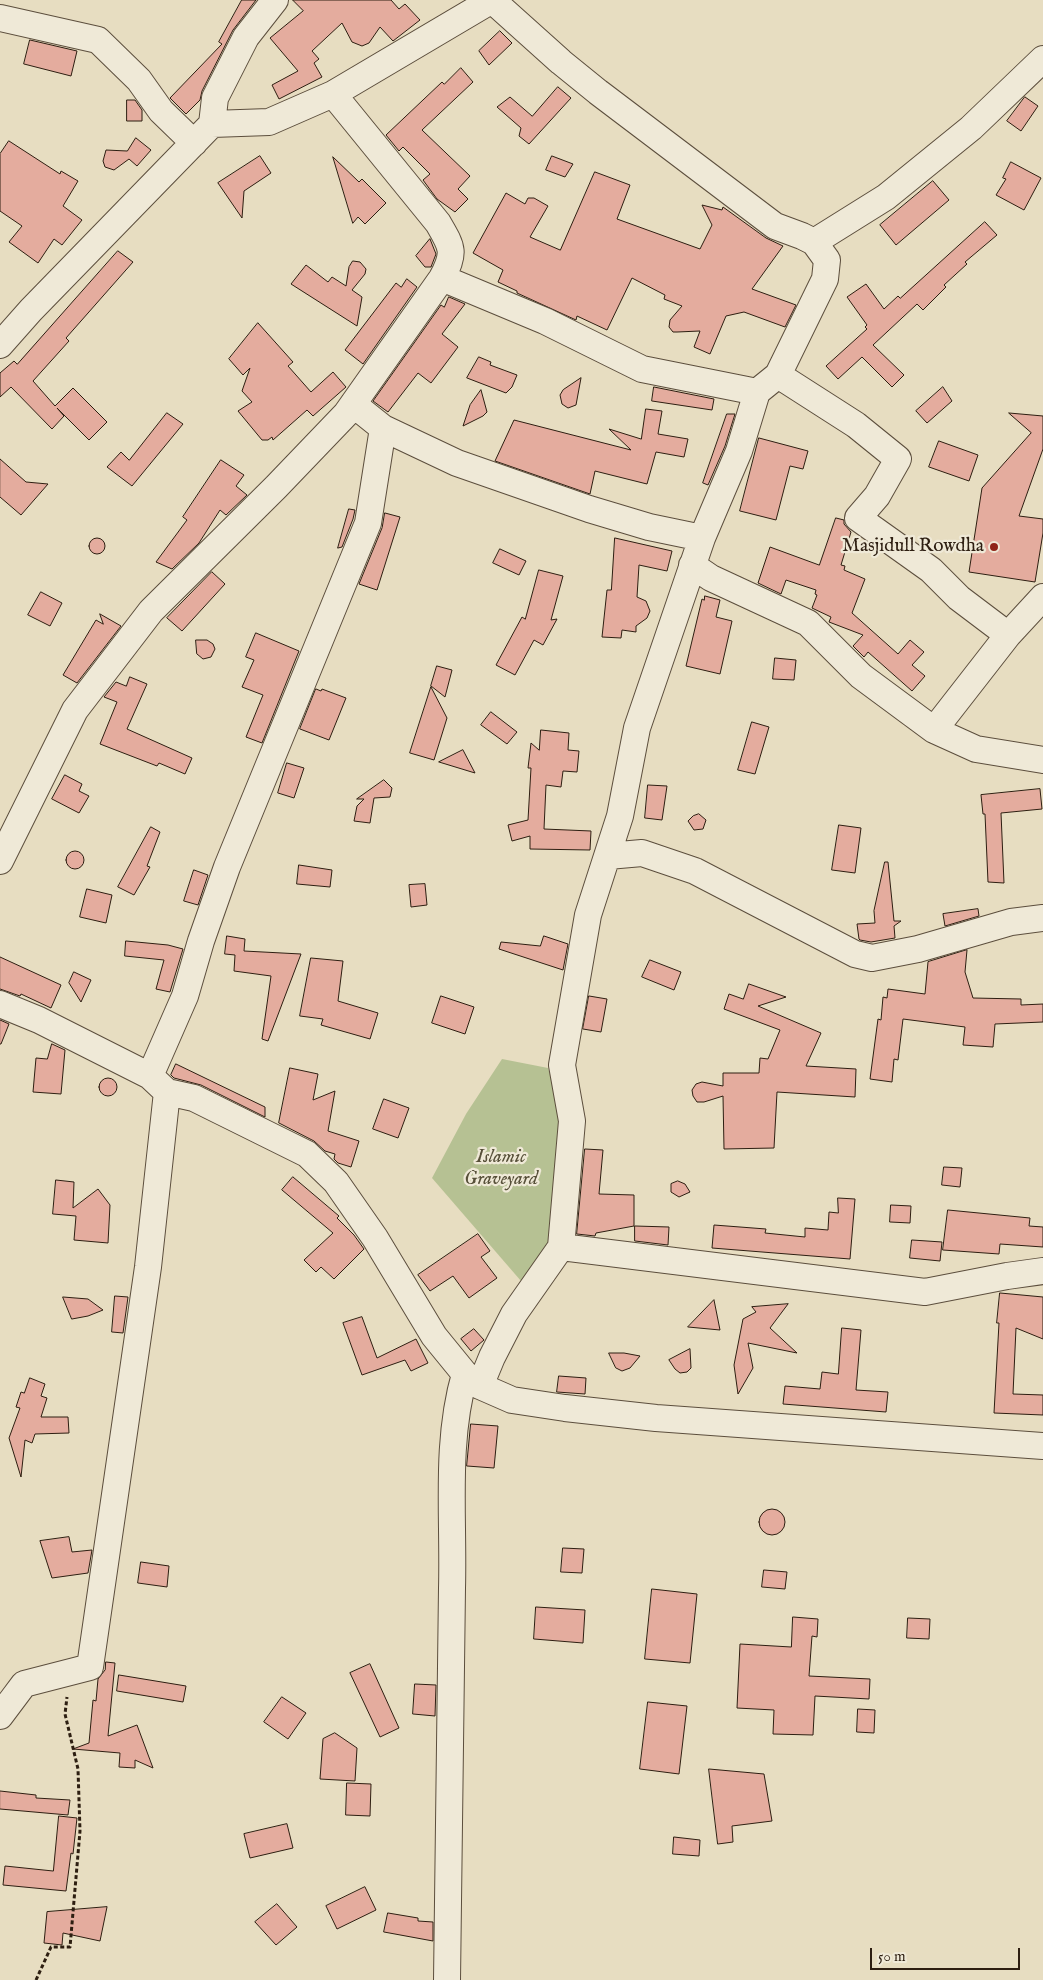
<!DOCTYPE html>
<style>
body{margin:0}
#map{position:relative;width:1043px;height:1980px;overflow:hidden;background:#e7ddc1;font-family:"IM FELL English",serif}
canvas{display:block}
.scale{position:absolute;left:870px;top:1948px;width:150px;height:22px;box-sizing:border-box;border:2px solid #2d1e11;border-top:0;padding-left:6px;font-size:15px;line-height:18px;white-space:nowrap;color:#2d1e11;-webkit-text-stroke:4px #efe9d7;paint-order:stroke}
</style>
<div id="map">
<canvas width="1043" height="1980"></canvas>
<div class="scale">50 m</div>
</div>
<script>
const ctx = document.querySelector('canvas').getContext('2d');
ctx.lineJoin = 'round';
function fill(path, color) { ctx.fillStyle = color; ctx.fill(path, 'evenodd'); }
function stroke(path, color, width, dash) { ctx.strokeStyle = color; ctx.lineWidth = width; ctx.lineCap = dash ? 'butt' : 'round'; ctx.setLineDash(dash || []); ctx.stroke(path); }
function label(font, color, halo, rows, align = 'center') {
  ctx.font = font + ' "IM FELL English",serif'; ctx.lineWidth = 4.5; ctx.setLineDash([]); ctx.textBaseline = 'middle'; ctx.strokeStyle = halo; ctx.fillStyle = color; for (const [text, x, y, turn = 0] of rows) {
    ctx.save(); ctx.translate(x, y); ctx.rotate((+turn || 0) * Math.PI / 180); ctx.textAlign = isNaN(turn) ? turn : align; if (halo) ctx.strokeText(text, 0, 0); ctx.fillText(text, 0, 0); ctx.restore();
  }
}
fill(new Path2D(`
 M502,1059l46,9 12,38 -8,136 -31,39 -89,-103 34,-64z`), '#b6c193');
const building = new Path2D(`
 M242,0h14l-23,30 -31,61 -2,9 -14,14 -16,-16 52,-54 -3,-2z
 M293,0h98l8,9 6,-5 15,16 -27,21 -13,-14 -11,16 -7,3 -10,-4 -10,-19 -30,28 7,8 -5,4 8,14 -43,22 -7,-14 26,-14 -28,-33 33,-27z
 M500,31l12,12 -23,22 -10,-14z
 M30,40l47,11 -6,25 -47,-12z
 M461,68l12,14 -51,48 48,46 -12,13 10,10 -13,13 -18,-13 -14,-19 7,-6 -27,-27 -4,4 -13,-16 56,-53 2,2z
 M558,87l13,11 -42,46 -10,-8 2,-8 -24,-21 13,-10 22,19z
 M1025,97l13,9 -17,25 -14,-10z
 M127,100h8l7,10v11h-15z
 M136,138l15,12 -14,16 -8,-7 -15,11 -9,-3 -2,-6 3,-11 21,1z
 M9,141l51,33 1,-3 17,10 -15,25 19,14 -20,25 -8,-6 -16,24 -29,-21 13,-16 -22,-15v-57z
 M260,156l11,17 -27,18 -2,27 -24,-35z
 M552,156l21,8 -8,13 -19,-7z
 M333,157l26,25 3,-3 24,24 -21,21 -7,-7 -5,6z
 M1011,162l30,16 -17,32 -28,-15 10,-16 -3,-1z
 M595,172l35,13 -13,34 83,30 12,-24 -10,-20 20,5 1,-3 43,31 17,8 -31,43 44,16 -11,22 -41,-15 -18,4 -16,38 -16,-7 6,-16 -23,1h-4l-4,-5 1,-7 12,-14 -18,-7 1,-4 -33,-17 -25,52 -30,-14 -1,4 -59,-27v-2l-19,-9 5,-12 -30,-17 33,-60 19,11 3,-6h6l14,8 -18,31 30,13z
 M933,181l16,19 -53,45 -16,-20z
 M985,222l12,13 -32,27 2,2 -23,21 2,2 -23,23 -6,-6 -44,41 31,30 -12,12 -30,-30 -24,22 -12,-13 41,-37 -2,-2 2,-2 -20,-28 19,-13 18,25 14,-13 2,2z
 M430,239l6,15 -5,13h-6l-9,-11z
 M118,251l15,11 -67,76 3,3 -36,40 22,25 18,-18 34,34 -18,18 -32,-32 7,8 -12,13 -41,-42 -11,10v-24l14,-12 3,3z
 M353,261l7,1 6,7 -1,5 -13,16 10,7 -5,29 -66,-42 15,-19 22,17 4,-5 14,9 3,-19z
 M407,279l10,8 -54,77 -18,-14 51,-67 5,4z
 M449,297l16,7 -23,30 16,13 -27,36 -13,-10 -30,39 -15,-11 68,-96 3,2z
 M258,323l35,39 -5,4 23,26 22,-20 13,15 -33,29 -6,-6 -34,30 -1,-3 -4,3h-6l-24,-29 14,-9 -10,-11 8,-23 -7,7 -14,-16z
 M479,357l12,5 -1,3 27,10 -5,12 -6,6 -39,-15z
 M581,378l-5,27 -8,3 -6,-4 -2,-9 3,-5z
 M654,387l60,12 -2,11 -60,-9z
 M943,387l9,14 -25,22 -11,-12z
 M481,390l6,22 -4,4 -20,10 7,-21z
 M646,409l16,2 -4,23 30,5 -4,18 -28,-5 -9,32 -52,-13 -5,23 -95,-33 19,-41 117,30 -22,-21 32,10z
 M167,413l16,11 -51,62 -25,-19 14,-15 8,8z
 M1009,413l34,3v33l-24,67 24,3v14l-8,49 -66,-10 13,-84 49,-55z
 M727,414h8l-10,32 -17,39 -5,-2z
 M759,438l49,13 -5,18 -13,-3 -14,54 -36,-9z
 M939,441l39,14 -9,26 -40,-14z
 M0,459l26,23 22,2 -27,31 -21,-18z
 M221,460l23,15 -8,11 11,9 -21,20 -6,-5 -21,33 -27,26 -16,-7 31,-42 -4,-3z
 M349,509l6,1 -2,9 -11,28 -4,1z
 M385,513l15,4 -23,73 -18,-6 23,-56z
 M836,518l8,2v4l7,8 -10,33 4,1 -1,4 21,9 -13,34 46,41 12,-14 14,12 -12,13 13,11 -13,15 -44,-39 -4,5 -11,-11 10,-11 -34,-13 2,-5 -19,-9 5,-13 -2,-1 1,-4 -30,-10 -5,14 -23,-11 12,-36 49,18z
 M89 546a8 8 0 1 1 16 0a8 8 0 1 1-16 0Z
 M615,538l57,13 -5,20 -28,-6 -2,32 9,4 4,10 -3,7 -11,8v6l-14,-2 -1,8 -19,-1 5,-47h4z
 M500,549l26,12 -7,14 -26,-12z
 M539,570l24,6 -12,44 6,-1 -14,26 -9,-5 -19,35 -19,-10 26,-48 3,2z
 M212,572l13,12 -43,47 -15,-13z
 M41,592l21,11 -12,23 -22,-11z
 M705,596l15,4 -4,17 16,4 -12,53 -34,-8 16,-67 2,1z
 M100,614l21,12 -44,57 -14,-8 33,-55 7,4z
 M256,633l43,18 -37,92 -16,-6 17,-42 -21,-8 12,-27 -8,-3z
 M196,640h11l6,4 2,5 -4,8 -8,2 -6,-5z
 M775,658l21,2 -2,20 -21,-1z
 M437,666l15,4 -7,27 -14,-11z
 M130,677l17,7 -20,45 65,29 -7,16 -26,-11 -2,3 -57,-22 17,-42 -13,-5 12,-15 10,4z
 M431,687l16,31 -13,42 -24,-7z
 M316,689l5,2 1,-2 24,9 -17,42 -29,-11z
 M491,712l26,20 -10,12 -26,-19z
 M752,722l17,5 -14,47 -17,-4z
 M541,730l28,3 -1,17 11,1 -2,21 -14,-1 -2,16 -15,-2 -2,44 47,2 -1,19 -60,-1v-13l-18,5 -4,-16 20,-5 3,-52h-3l3,-25 8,7z
 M463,750l12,23 -36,-11z
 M287,763l17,5 -10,30 -16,-5z
 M65,775l17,9 -3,7 10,5 -10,17 -27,-14z
 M384,780l8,8 -2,9 -16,1 -4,25 -16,-2 3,-15 7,-7h-7z
 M648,785l19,1 -5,34 -17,-2z
 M1040,789l2,20 -41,4 3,70 -16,-1 -3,-68h-2l-2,-19z
 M699,814l7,6 -3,9 -9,1 -6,-9 5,-5z
 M839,825l22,3 -6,45 -23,-3z
 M151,827l9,5 -13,34 3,1 -16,28 -16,-8z
 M66 860a9 9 0 1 1 18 0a9 9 0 1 1-18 0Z
 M885,862h3l6,59h7l-7,5 1,12 -24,4 -11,-2 -1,-1 -2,-15 18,-1 -1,-12z
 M299,865l33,5 -2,17 -33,-3z
 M194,870l14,5 -10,30 -14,-4z
 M425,884l2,21 -16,2 -2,-22z
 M87,889l25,6 -6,28 -26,-6z
 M978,909l1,7 -34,10 -2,-12z
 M227,936l18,3 -1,12 57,3 -33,87 -6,-2 9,-63 -37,-5 1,-16 -10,-1z
 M544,936l24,8 -5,26 -64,-21 2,-7 39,4z
 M126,941l42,4 15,4 -13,43 -14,-3 8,-29 -39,-4z
 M967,950l-2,22 8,26 48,1v6l22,-1v18l-48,2 -2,23 -30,-2 2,-18 -62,-8 -5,41 -4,-1 -2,23 -22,-3 8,-60 3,1 2,-23 4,1 1,-9 37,5 3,-32z
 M0,957l61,28 -10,23 -30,-14 -1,2 -20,-7z
 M311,958l32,3 -5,40 40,12 -8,26 -49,-14 2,-6 -23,-3z
 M650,960l31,12 -7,18 -32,-13z
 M74,972l17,8 -10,22 -12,-19z
 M749,984l37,13 -28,9 63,27 -15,33 50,3 -1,28 -78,-5 -3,56 -50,1 -1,-53 -19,6h-7l-4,-6 -1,-6 4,-6 6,-2 21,4v-13h36l1,-15 8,1 12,-29 -56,-21 5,-15 14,5z
 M441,996l33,11 -9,27 -33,-11z
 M589,996l18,3 -6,33 -18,-3z
 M0,1020l9,4 -8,20h-1z
 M52,1044l13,6 -4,44 -28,-2 3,-34 11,1z
 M176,1064l89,43v10l-64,-32 -27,-7 -3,-3z
 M290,1068l28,6 -5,26 22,-9 -7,40 31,10 -8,26 -13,-4 -4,-4 1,-5 -10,-3 -11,-10 -35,-18z
 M99 1087a9 9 0 1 1 18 0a9 9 0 1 1-18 0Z
 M384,1099l25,9 -11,30 -25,-9z
 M585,1149l18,1 -4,44 35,1v31l-38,7 -1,3 -18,-2z
 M944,1167l18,1 -2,19 -18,-2z
 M293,1177l46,39 -2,2 17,17 10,14 -30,30 -13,-12 -5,5 -12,-12 29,-27 -51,-43z
 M56,1180l18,2 -1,26 25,-19 12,16 -2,38 -34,-3 2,-24 -23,-2z
 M678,1181l7,3 5,8 -11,5 -8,-5v-8z
 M838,1198l17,1 -5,60 -138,-11 2,-23 52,4 -1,4 40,4v-9l23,2 1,-18 9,1z
 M891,1205l20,1 -1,17 -20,-1z
 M948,1210l82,8 -1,8 14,1v20l-43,-3 -1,10 -56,-4z
 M635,1226l34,1 -1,18 -33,-4z
 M478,1234l12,17 -9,6 16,21 -28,20 -16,-22 -23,15 -12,-16z
 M912,1240l30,2 -2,19 -30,-3z
 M1000,1293l43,4v42l-27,-11 -3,66 30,1v20l-49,-2 5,-90h-2z
 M115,1296l13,1 -5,36 -11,-1z
 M63,1297l25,2 15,11 -15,6 -16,3z
 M714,1300l6,30 -32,-3z
 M788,1304l-18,24 27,25 -49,-10 5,25 -15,26 -4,-29 9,-46 13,-7 -4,-5z
 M362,1317l15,41 39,-19 12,24 -17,8 -6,-11 -43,15 -19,-52z
 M842,1328l19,2 -5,60 32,2 -2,20 -103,-8 2,-18 35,3 2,-17 16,2z
 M474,1329l10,11 -13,11 -10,-12z
 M690,1349l1,19 -4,4 -7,1 -5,-4 -6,-9z
 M609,1353h15l16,3 -10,12 -8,3 -6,-3z
 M559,1376l27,2 -1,16 -28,-2z
 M30,1378l15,6 -4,12 6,2 -6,19h27l1,16 -34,1 -3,9 -7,-3 -4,37 -12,-39 11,-30 -4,-1 5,-15 3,1z
 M471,1424l27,2 -4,42 -27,-2z
 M759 1522a13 13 0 1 1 26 0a13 13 0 1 1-26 0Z
 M69,1537l3,15 20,-2 -4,23 -36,5 -12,-37z
 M563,1548l21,1 -2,24 -21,-1z
 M141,1562l28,4 -2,21 -29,-4z
 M764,1570l23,2 -2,17 -23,-2z
 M652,1589l45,5 -7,69 -45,-4z
 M536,1607l49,3 -2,33 -49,-4z
 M793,1617l25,2 -1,18 -5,-1 -3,40 61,3 -1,20 -54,-3 -2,39 -40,-1 1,-24 -37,-2 3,-64 51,3z
 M908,1618l22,1 -1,20 -22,-1z
 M106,1662l9,1 -7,73 29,-11 16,43 -18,-8v8l-16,-1 1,-14 -47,-4 16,-6 4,-43 3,1 2,-22 7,-9z
 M370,1664l29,64 -19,9 -30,-64z
 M119,1675l67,11 -3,16 -66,-11z
 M415,1684l21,1 -1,31 -22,-2z
 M282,1697l24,16 -18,26 -24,-17z
 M648,1702l39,4 -8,68 -39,-5z
 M858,1709l17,1 -1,23 -17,-1z
 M335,1733l22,15 -2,33 -35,-2 3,-40z
 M709,1769l55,5 8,47 -40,5 1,16 -15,2z
 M347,1783l24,1 -1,32 -24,-1z
 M0,1791l36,4v3l34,2 -2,15 -68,-6z
 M59,1816l18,2 -4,36 -2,-1 -5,38 -63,-6 2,-19 48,5z
 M287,1824l6,24 -43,10 -6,-24z
 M674,1837l26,3 -1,16 -26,-2z
 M365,1887l11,23 -39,19 -11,-23z
 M277,1904l20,23 -21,18 -21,-23z
 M107,1907l-7,34 -37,-8 -1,12 -18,-2 3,-31z
 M388,1913l30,5v3l15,1v19l-49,-9z`);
fill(building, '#e4ac9e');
stroke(building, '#2d1e11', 1);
const minor = new Path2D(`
 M0,18l98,22 41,40 22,31 33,32
 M212,124l3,-26 31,-61 29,-37
 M814,242l72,-45 85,-69 72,-69
 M442,278l103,43 97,48 115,23
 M0,345l31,-35 181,-186 57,-2 64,-28 159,-94
 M778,375l78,50 42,34 -21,37 -19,22 73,52 28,28 49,37
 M353,404l30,24 74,35 132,46 60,18 53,11
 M692,565l19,13 97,45 53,53 73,54 42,19 67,11
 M934,730l74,-95 35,-38
 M608,856l34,-3 53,18 160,83 17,4 46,-9 93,-27 32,-4
 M0,861l75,-151 76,-99 125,-124 70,-73 96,-136c14,-26 10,-31 -4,-55l-105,-129
 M0,1004l39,16 111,56 17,16 27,6 113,56 29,28 39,56 59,98 31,38 15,12 32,14 53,8 91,10 387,28
 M150,1076l35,-80 16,-55 26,-74 141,-344 15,-95
 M561,1247l364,45 82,-16 36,-5
 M480,1386l12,-29 22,-43 47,-67 11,-126 -10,-56 26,-150 32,-99 17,-88 65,-190 37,-87 18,-59 21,-17 47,-96 2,-19 -13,-18 -12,-6 -27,-10 -177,-134 -37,-30 -69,-62
 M0,1716l24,-32 66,-17 58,-400 19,-175
 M447,1980c2,-131 3,-262 5,-392 2,-72 -7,-145 13,-214`);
stroke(minor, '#5c4e3d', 28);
stroke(new Path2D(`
 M36,1980l15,-33h19l10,-116 -2,-62 -13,-55 2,-17`), '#2d1e11', 3, [4, 2.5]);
stroke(minor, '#efe9d7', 26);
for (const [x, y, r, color] of [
 [994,547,5,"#8f2418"]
]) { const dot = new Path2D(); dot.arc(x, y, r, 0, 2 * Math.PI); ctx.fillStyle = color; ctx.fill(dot); stroke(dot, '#efe9d7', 2); }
label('19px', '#2d1e11', '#efe9d7', [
 ["Masjidull Rowdha",984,547]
], 'right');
label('italic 19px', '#564f38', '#efe9d7', [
 ["Islamic",501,1158],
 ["Graveyard",501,1180]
]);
</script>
